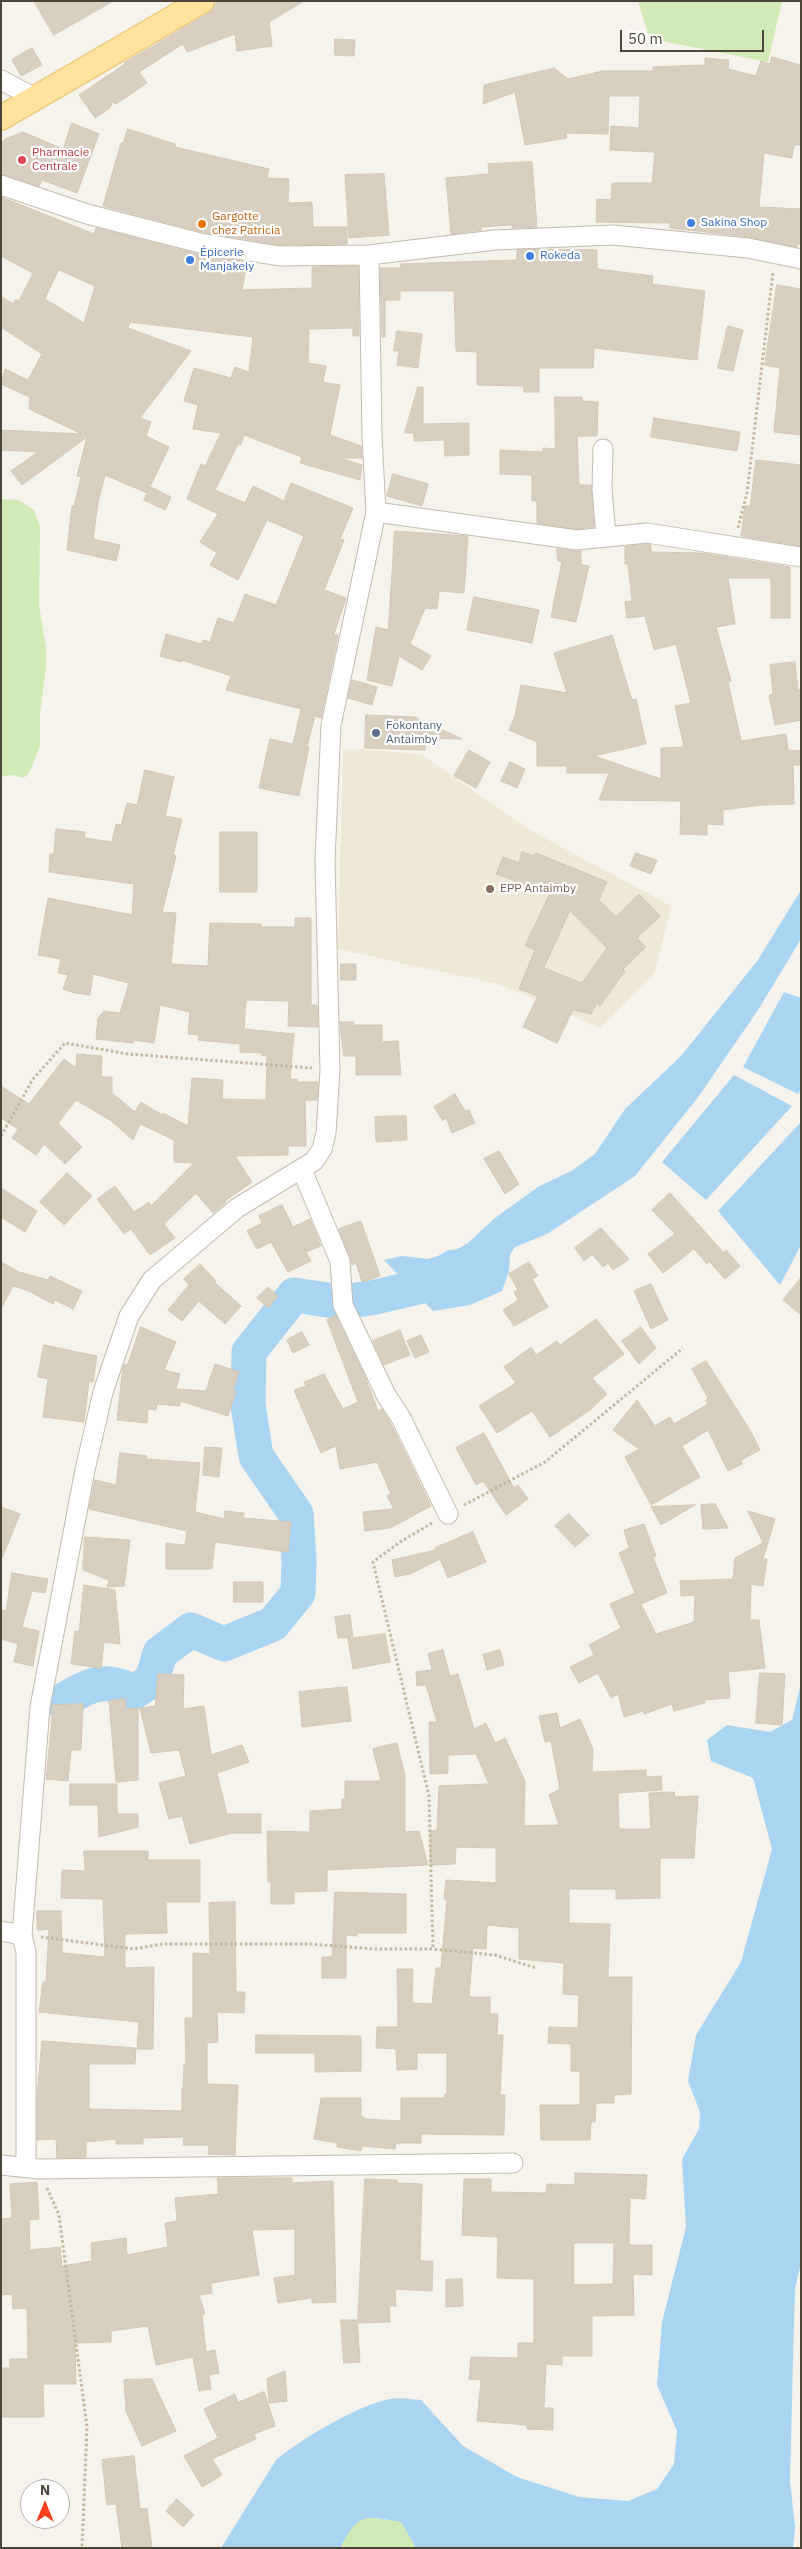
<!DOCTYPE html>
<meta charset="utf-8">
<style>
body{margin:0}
#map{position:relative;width:802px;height:2549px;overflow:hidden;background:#f6f3ec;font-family:"IBM Plex Sans",sans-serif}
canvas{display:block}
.frame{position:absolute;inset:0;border:2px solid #4b4439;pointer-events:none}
.north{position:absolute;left:20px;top:2479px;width:50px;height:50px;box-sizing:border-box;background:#fff;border:1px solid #b7b4b0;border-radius:50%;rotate:0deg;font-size:14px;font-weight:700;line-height:20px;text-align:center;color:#4b4439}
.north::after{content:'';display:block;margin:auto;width:18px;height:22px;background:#fc3f1d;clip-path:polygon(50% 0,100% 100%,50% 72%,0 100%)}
.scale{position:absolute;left:620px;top:30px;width:144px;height:22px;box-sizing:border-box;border:2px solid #4b4439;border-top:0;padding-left:6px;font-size:15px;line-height:18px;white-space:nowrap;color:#4b4439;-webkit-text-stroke:4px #fff;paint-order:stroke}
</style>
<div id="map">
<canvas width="802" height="2549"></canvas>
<div class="frame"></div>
<div class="north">N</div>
<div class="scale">50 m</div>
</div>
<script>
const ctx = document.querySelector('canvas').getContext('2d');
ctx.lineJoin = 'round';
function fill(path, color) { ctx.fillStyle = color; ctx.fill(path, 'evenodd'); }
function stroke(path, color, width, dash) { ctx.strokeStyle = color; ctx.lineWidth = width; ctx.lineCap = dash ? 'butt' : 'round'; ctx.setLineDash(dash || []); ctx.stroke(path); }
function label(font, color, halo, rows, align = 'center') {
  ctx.font = font + ' "IBM Plex Sans",sans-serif'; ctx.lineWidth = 4.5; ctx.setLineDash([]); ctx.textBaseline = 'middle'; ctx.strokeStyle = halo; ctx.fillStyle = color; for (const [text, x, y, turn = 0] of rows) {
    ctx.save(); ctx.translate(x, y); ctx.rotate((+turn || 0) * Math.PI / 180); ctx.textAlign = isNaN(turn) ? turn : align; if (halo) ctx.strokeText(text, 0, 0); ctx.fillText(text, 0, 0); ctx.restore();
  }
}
fill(new Path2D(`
 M343,749l45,2 34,4 106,74 143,77 -16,66 -55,56 -98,-43 -164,-36z`), '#efe8d6');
fill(new Path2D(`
 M638,1h144l-14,61 -106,-21 -10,6z
 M1,499l17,1 16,10 6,16 -1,78 7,45v18l-6,46v33l-10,25 -6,7 -13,-3 -10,2z
 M366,2517l35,5 15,26h-76l13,-24z`), '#d2eab5');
fill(new Path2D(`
 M801,890v49l-43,71 -59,86 -64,80 -88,58 -32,13 -5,7 -1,17 -7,20 -32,14 -37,6 -49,-51 18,-4 26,3 24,-7 16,-9 27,-25 43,-31 35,-17 22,-16 30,-45 56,-53 77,-96z
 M784,992l17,6v92l-3,4 -55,-27z
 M734,1075l58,31 -86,94 -44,-38z
 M801,1122v123l-21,40 -62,-74z
 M801,1683v580l-6,26 -1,32 -4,160 5,46 -2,21h-377l-15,-26c-39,-6 -41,-10 -61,26h-119l55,-88c25,-21 82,-55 114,-61 11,-2 21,0 31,1l42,46 54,31 62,20 49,4 29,-12 17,-25 3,-33 -20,-46 5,-63 24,-95 -4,-68 17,-30 1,-17 -12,-31 8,-46 45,-73 31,-113 -19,-71 -42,-17 -4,-21 20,-15 43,7 22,-12z`), '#a9d4f2');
stroke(new Path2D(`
 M62,1701c27,-16 43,-25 72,-9l18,-12 8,-27 31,-23 33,14 49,-20 25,-31 1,-33 -3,-46 -40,-58 -8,-51 1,-53 45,-57 47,7 30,-4 52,-12 31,-19`), '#a9d4f2', 35);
const building = new Path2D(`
 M34,1h79l-59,34z
 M220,1h84l-35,21 3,24 -35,5 -2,-17 -48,18 -4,-8 -44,28 8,11 -31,21 -4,-2 -2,6 -15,10 -16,-23 46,-31 -1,-1 85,-50 6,-9z
 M335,39l20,1 -1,16 -19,-1z
 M32,48l10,17 -21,11 -9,-16z
 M772,57l29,8v80h-7l-2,13 -28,-5 -5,54 42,2v35h-4v3l-48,-10 -79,-9v-5l-74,-1 1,-23 14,1 1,-17h40l3,-31 -45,-2 1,-24 28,2 1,-32h-31l-1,38 -42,-1 1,5 -42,7 -10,-53 -32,12 1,-19 70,-17 14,11 35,-8h50v-4l52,-2v-7l24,2 -1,9 28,7 5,-15 9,3z
 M72,123l27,11 -22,59 -35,-13 -3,6 -38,-12v-30l4,-5 18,-7 40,17z
 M128,129l47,15v3l94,22 -2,9 22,1 -1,24 24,-1 1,25h34v17l-67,1 -78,-13 -99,-26 18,-63h2z
 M532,162l5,65 -25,1v-3l-31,2v3l-30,4 -5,-56 43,-4 -1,-10z
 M384,174l5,61 -40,3 -4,-63z
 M1,197l93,37 2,-6 101,26 50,8 -5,28 70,-2v-21l46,-1 1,70h-6v-8l-44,1 -1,34 18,3 -3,16 17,3 -10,50 31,11 1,12h-22l22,7 -2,15 -60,-17 2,-6 -58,-22 -3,10 -3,-1 -23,46 30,13 8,-17 31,15 7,-18 62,25 -13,31 4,1 -20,50 22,8 -12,36 4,1 -17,83 -6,-2 -8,31h2l-10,49 -40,-8 11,-49 23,5 8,-35 -75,-19 5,-14 -49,-16 -1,2 -21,-6 6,-22 36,10 1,-4 7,2 8,-24 16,5 11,-29 31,11 28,-69 -37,-16 -29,60 -28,-15 7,-12 -17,-11 18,-28 -31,-15 14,-35 4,2 16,-33 -28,-4 5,-24 -14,-4 10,-33 37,10 4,-11 14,5 4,-35 -123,-15 -2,6 63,23 -51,67 11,4 -5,14 23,11 -22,46 -42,-18 -7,28 -5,36 27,6 -4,16 -49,-11 5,-44h2l7,-29 -4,-1 10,-39 -65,48 -11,-14 27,-19 -37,-2v-20l81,4 -53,-25 1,-12 -29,-13 4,-15 23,11 14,-26 -41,-27v-31l12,8 3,-5 3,2 14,-28 -32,-17zM59,270l36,16 -11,37 -39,-24z
 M538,249l59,1v19l56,7 -1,8 53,7 -8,69 -103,-12 -1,20h-54v24h-15v-6l-47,-1v-33l-21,-1 -2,-60h-54v9h-15v37h-3l-2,-69h21l-1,-4 117,-4v-10z
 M777,285l24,4v146l-27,-3 6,-64 -15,-3z
 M728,326l15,4 -10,41 -15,-3z
 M397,331l25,3 -4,34 -21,-3 2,-14h-5z
 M418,387h5v37l46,-1v32l-24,1 -1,-16 -30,1v-8h-9z
 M555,397h27v4l16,1 -1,34h-20l2,49h12l3,42 -17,2 -40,-6v-22h-5v-26l-32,-1v-24l43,2v-4l12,1z
 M654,418l86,14 -3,19 -86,-14z
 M756,460l45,5v81l-60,-10 4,-30h5z
 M393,474l35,10 -6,22 -35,-10z
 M151,487l20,10 -6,13 -21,-10z
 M395,531l73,5 -4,57 -25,-2 -2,18 -12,-1 -15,36 21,12 -9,14 -23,-14 -7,30 -25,-6 9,-53 12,3z
 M647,544l4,1v7l50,1 89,14v51h-19v-40h-43l7,46 -19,3 15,54 -3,1 13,59 45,-7 2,16 13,1v14h-8l1,39 -32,1 -39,5v15l-16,-1v11l-27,-1 1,-33 -82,-1 10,-27h-42v-7h-30v-24l-28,-12 6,-14 6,-31 46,8 -13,-40 58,-18 20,65 4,-1 10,45 -52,12 67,23v-31l23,-1 -9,-41 16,-3 -15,-59 -22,6 -9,-34 -18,2 -2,-16 7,-1 -4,-37h-3v-17z
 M557,549l24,2v14l8,1 -13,56 -25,-5 11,-56h-4z
 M474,597l65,13 -7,33 -65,-13z
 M795,662l3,28 3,-1v31l-26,5 -6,-30 4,-1 -3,-29z
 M352,680l25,7 -5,18 -24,-7z
 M366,715l49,2 47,22 -36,-1 -1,12 -60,-2z
 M469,750l21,12 -14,26 -22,-12z
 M510,762l15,7 -8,19 -16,-7z
 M145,770l29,7 -9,39 17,3 -9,36 3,1 -14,56 14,1 -5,51 37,2 2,-43 51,1v3h34v-9h16v87h6l1,22 -30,-1 1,-25 -43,-1 -2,29 50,5 -4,45h7v3h21l-1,18h-12l1,46h-18v9l-53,1 17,26 -27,19 1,1 -13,11 -17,-20 -32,31 11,14 -25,17 -19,-26 -7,5 -27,-35 18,-13 19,26 15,-10 2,4 43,-43 -20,-1v-22l-34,-16 -7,16 -23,-20 -34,-20 -18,23 24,24 -17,17 -21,-20 -8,11 -24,-17 6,-9 -17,-11v-32l28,18 35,-45 12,9 1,-14 25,2 -1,21h11v16l23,19 6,-10 21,13 1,-2 25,13 4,-48 31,2 -1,19 44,1 1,-44 -6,-1 1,-2 -22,-1v-8l-42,-4 1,-5 -11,-1 2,-22 -30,-7 -6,38 -20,-3 -1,3 -37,-4 2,-21 6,-7 16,2 9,-30 -36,-9 -3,21 -15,-2 -12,-4 5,-14 -10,-2 3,-14 -23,-4 10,-57 84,17 2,-31 -85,-12 1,-18h4l2,-25 29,3 -1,6 28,4 4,-18 5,1 6,-22 10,2z
 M220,832h37v60h-37z
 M522,852l12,4 2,-3 71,29 -8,18 17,17 23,-23 21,22 -23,22 9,9 -23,22 2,2 -25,35 -3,-3 -6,11 -18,-4 -16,33 -34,-16 15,-31 -19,-7 16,-39 -10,-4 25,-53 -54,-19 7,-17 16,6zM570,911l37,37 -25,35 -38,-15z
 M636,853l21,7 -6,14 -21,-8z
 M341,964h15v16h-15z
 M340,1022h14v3h28v17l16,-1 3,34h-45v-19h-12z
 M455,1094l10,17 4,-1 6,13 -23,10 -6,-15 -3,3 -9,-14z
 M406,1116l1,24 -31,2 -1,-25z
 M499,1151l20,33 -14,10 -21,-35z
 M67,1173l25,23 -28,29 -24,-23z
 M1,1188l36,23 -12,21 -24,-15z
 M670,1193l54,60 2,-3 14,16 -15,13 -16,-18 -2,3 -13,-15 -31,24 -15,-19 27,-20 -23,-24z
 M282,1205l11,22 17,-8 11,27 -15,6 5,9 -23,11 -17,-30 -14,7 -10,-18 15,-8 -3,-7z
 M361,1221l19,55 -18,6 -6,-19 -4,2 -13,-36z
 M601,1228l28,31 -16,11 -5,-7 -5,4 -11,-13 -8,7 -9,-13z
 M1,1262l18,10 29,8 2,-4 32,15 -9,18 -18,-9 -2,4 -24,-13 -16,-5 -12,23z
 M529,1262l9,14 -6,3 16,28 -34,19 -11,-16 15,-10 -4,-8 4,-2 -9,-16z
 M200,1264l16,17 -2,1 27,24 -16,18 -26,-23 -17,20 -14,-11 21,-25 -5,-6z
 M801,1278v37l-18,-15z
 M651,1284l17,36 -17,9 -17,-38z
 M268,1287l10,9 -10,12 -11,-10z
 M336,1316l29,61 13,34 4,-2 9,15 40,82 -41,22 -25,3 -2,-19 31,-3 -7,-13 4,-2 -14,-32 -37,7 -4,-23 -15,7 -27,-63 12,-4 -2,-4 20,-8 19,35 15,-7 -31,-82z
 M596,1319l28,35 -32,24 15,16 -17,16 -40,27 -18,-26 -35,22 -18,-27 37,-23 -12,-16 27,-20 5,8 21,-14 3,4z
 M141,1327l35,15 -12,28 16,4 -4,15 30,2 9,-27 24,8 -6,18 3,1 -8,25 -48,-15v5l-23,-2 -1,6 -8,-1 -1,14 -30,-3 6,-53 1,-3 3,1z
 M641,1327l15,21 -17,16 -17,-23z
 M400,1330l10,25 -26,10 -11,-24z
 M302,1332l7,13 -16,8 -6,-13z
 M421,1335l8,17 -14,6 -8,-17z
 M44,1345l53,11 -4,26 -4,-1 -5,41 -41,-5 5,-38 -10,-2z
 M706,1361l44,69 10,20 -19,10 1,4 -14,7 -20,-41 -26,16 18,31 -49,28 -26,-48 14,-8 -26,-19 24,-30 18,26 15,-9 4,7 34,-20 -2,-4 2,-2 -16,-29z
 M484,1433l30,55 4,-3 10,14 -22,16 -23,-34 -7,4 -20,-37z
 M205,1447l17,1 -3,29 -16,-2z
 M120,1453l27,3 -1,3 54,4 -5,49 29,7 1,-8 19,2 -1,5 48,4 -3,30 -73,-10 -3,27h-46v-26l19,2 2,-14 -98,-22 6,-29 21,5z
 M715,1504l13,24 -25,1 -2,-24z
 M695,1505l-34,20 -10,-18z
 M1,1507l19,7 -18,44h-1z
 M748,1511l27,8 -12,40h4l-4,27 -12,-2 -1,36h9l6,48 -37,4 2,26 -26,2 1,3 -31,8 -2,-7 -28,10 -1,-3 -19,6 -6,-23 -7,4 -13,-25 -19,10 -9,-16 24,-12 -5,-10 32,-17 -11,-24 25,-11 -16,-40 10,-5 -5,-18 20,-6 12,32 -3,1 14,36 -26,11 15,30 38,-12 1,-27 -14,1 -1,-15 53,-2 2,-21 28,-15z
 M569,1514l20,21 -14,12 -20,-21z
 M473,1532l13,30 -38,16 -8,-19 -30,15 -15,3 -3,-17 44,-10 -1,-2z
 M85,1537l45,3 -6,46 -17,1 2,-7 -26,-10z
 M12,1573l36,6 -3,14 -13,-2 -10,36 17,4 -6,35 -19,-4 4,-18 -17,-5v-29l5,1z
 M234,1582h29v20h-29z
 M84,1585l31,5 5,54 -16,-2 -3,26 -30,-4 4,-33h4z
 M350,1615l3,22 -15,1 -3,-21z
 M385,1634l5,28 -37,7 -5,-30z
 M443,1650l7,26 8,-2 16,55 12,-6 9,20 10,-5 20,43 -1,45 35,-1 -10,-30 11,-6 -9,-48 -6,1 -6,-26 18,-3 3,15 20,-9 13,30 -1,23 54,-2v7l15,-1 1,14 -44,3 1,36h32l-2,-36 25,-1 1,5 23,-1 -4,62h-34v40l-44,1v-10h-47v34l41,1 -2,53h24l-1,117 -17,1v8h-18l-1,19h-4l-1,18h-49l-1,-35h40v-34h-9v-27l-23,-1 1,-16 29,1 1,-33 -16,-1 1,-31 -45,-4v-31l-32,-3 -1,24 -13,-1 -4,49h21v17h8l-1,21h6l-3,60h5l-1,40 -83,-1v9h-25l-1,6 -33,-3 -1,5 -24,-4v-4l-23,-4 7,-41h40v18l5,3 35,2v-23h44v-4h2v-41h-30v16l-20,1 -1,-21 -20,-1 1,-21h21l-1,-58h16l-1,34 20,1 4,-36h5l6,-69h-3l2,-19 50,3v-35l-40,-1 -1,17 -25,1v-34l7,-1 2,-44 50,-2 -13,-30 -28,1v18l-18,1 -1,-52h8l-11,-37 -9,1 -1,-14 16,-2 -4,-16z
 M500,1650l4,15 -17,5 -4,-15z
 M760,1673l25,1 -3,51 -26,-2z
 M158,1674l26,1 -1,34 21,-3 7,49 31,-10 7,17 -32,11 10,41h34v19h-29l-42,11 -8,-28 -13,3 -10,-36 27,-7 -7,-26 -28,3 -11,-45 15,-2z
 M347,1687l4,34 -49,6 -3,-35z
 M125,1699l1,10 12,-1v72l-22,2 -7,-81z
 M83,1704l-2,46h-10l-3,31 -22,-2 6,-58v-16z
 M397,1743l8,33v56l14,-1 9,34 -101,5v21l-33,1v12h-23v-22h-3l-1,-51 43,1v-21l32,-2v-10h3v-18h36l-8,-32z
 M70,1784h47v30h21v13l-39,10 -1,-32h-28z
 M84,1851h64v9h52v42h-34l1,31 -42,1v34l29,-1 -1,82h-16l2,-27 -100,-10 4,-30h3l3,-53 -12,1v-19h24l1,42 43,4 -2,-58 -42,-1 1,-28 23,1z
 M335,1892l71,2v39h-49v3l-11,-1v43h-24v-21h10z
 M235,1902l1,90h9l-1,21 -27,-1 1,30 -11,1v41l31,1 -3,70 -27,-1 1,-9h-26l1,-8 -41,1v6h-27v-5l-30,3v15l-29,1 -1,-19 -19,1v-43l5,-56 94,7 -1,16h-46v45l93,2v-23h1l1,-24h2l-1,-46h8v-65l17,1 -1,-51z
 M256,2035l105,1v35l-46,1v-19h-59z
 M575,2173l72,2 -2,24 -15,-1 -1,47h23v30l-19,-1 1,41 -42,1v40h-30v9l-16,-1 -2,44h9v22l-26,-1v-4l-50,-4 4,-41 -12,-1 2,-22 47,1v-15h16v-64l-37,-1 1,-41 -36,-2 2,-56h27v13l55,1 1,-9 28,1zM574,2243h40l-1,41 -39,1z
 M218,2178h74v5l41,-2 3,121 -24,1v-5l-34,5 -4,-25 21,-3v-46l-43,1 7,45 -48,8 1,10 -13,2 6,19 -3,1 4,37 9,-2 4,23 -10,2 2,14 -12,2 -6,-34 -37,8 -8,-39 -37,5v11l-36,1 1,41h-33l1,33h-43v-49h9v-9h18l-1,-51 -14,1 -1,-15 -11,1v-76l11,-1 -2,-34 27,-2 2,37 -10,1 1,30 30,-3 2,19 30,-5 -1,-18 35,-5 1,17 41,-8 -3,-24 12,-2 -2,-23 43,-4z
 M365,2179l32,1v3l25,1 -2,77h13l-1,30 -37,-2 1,17h-7l1,16 -32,1z
 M462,2279l1,27 -17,1v-27z
 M341,2320h16l3,42 -16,1z
 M285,2371l2,30 -18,2 -2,-24z
 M152,2379l24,52 -34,15 -16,-35 -2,-31z
 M264,2392l11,34 -21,8 2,5 -44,20 10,16 -20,12 -18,-31 34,-18 -14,-29 31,-15 3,8z
 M134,2456l6,53 7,-1 5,40h-30l-6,-44 -9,1 -5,-45z
 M177,2499l17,16 -11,12 -17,-16z`);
fill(building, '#d8cfc1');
stroke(building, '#d3c7b4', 1);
const minor = new Path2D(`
 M1,80l34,18
 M1,185l86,29 113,29 79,13 90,-1 126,-15 118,-5 135,13 53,11
 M603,449l-1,40 4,47
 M376,512l201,28 70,-7 154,24
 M302,1170l38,91 3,44 43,90 15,23 47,96
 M1,1931l21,4 4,17v215
 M22,1935l18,-228 45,-237 18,-78 26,-76 23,-36 85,-72 77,-47 8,-12 4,-16 4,-63 -5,-210 6,-135 45,-213 -4,-76 -3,-181
 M1,2165l38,4 474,-6`);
const major = new Path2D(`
 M1,118l201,-117`);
stroke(minor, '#c2bbae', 21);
stroke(major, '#e6c16a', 26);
stroke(new Path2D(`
 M738,528l9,-35 26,-221
 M1,1136l32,-57 32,-36 63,11 184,14
 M464,1505l81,-43 138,-114
 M432,1523l-32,19 -27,20 56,234 4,153
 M41,1937l93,12 28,-5h149l63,5h59l62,6 41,13
 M47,2188l12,27 28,212 -5,121`), '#c4b79f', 3, [2.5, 2.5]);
stroke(minor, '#fff', 19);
stroke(major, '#ffe39c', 24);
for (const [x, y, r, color] of [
 [22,160,5,"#e0444e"],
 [691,223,5,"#3f7fe0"],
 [202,224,5,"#e8710a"],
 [530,256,5,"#3f7fe0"],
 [190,260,5,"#3f7fe0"],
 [376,733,5,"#5c6f8a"],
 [490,889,5,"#8d6e63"]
]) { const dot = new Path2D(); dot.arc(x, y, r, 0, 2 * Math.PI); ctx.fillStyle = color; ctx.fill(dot); stroke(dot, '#fff', 2); }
label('12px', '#be3a42', '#fff', [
 ["Pharmacie",32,153],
 ["Centrale",32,167]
], 'left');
label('12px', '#c56008', '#fff', [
 ["Gargotte",212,217],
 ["chez Patricia",212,231]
], 'left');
label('12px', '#366cbe', '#fff', [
 ["Sakina Shop",701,223],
 ["Épicerie",200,253],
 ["Manjakely",200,267],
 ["Rokeda",540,256]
], 'left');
label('12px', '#4e5e75', '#fff', [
 ["Fokontany",386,726],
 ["Antaimby",386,740]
], 'left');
label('12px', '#785e54', '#fff', [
 ["EPP Antaimby",500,889]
], 'left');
</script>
